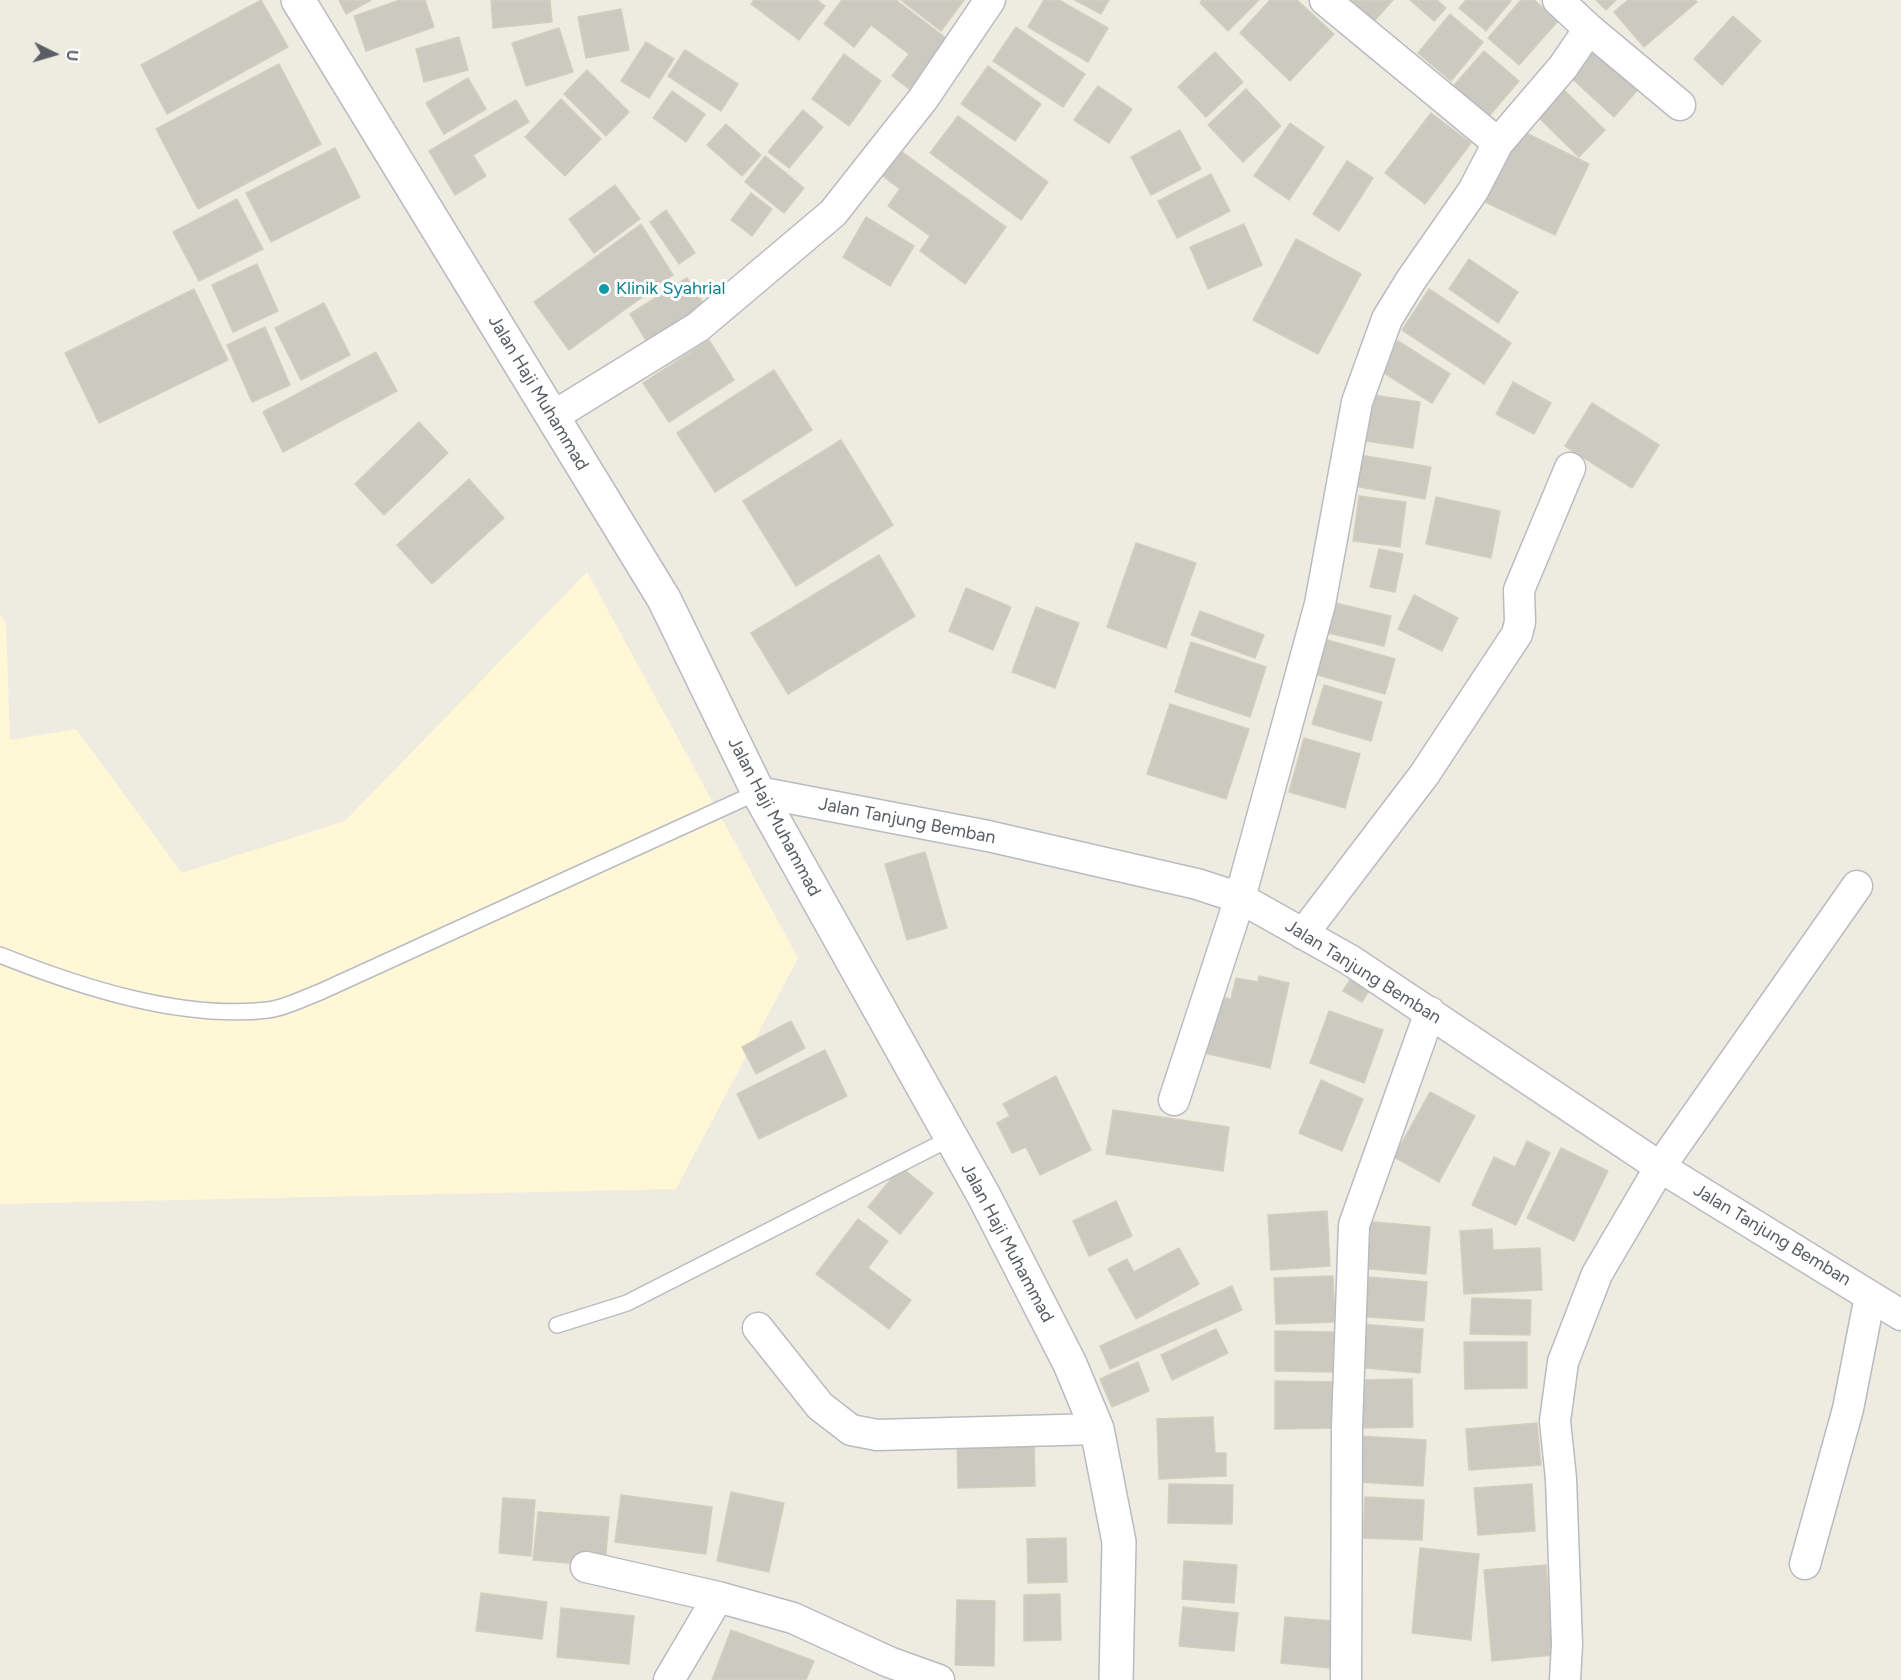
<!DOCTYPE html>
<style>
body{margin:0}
#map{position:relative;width:1901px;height:1680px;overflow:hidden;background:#eeece1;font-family:Figtree,sans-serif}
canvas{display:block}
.north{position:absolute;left:24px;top:24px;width:60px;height:60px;-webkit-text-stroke:4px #fff;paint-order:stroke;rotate:95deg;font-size:16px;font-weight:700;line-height:24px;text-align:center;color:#595d64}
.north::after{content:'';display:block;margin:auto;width:21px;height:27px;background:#595d64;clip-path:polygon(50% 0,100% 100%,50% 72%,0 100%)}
</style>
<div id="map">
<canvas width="1901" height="1680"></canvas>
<div class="north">U</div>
</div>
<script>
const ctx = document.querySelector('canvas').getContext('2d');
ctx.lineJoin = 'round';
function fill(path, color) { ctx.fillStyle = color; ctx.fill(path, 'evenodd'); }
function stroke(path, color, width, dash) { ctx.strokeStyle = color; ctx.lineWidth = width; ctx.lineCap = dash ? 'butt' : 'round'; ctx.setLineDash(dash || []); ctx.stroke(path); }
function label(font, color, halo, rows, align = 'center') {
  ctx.font = font + ' Figtree,sans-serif'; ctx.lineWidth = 6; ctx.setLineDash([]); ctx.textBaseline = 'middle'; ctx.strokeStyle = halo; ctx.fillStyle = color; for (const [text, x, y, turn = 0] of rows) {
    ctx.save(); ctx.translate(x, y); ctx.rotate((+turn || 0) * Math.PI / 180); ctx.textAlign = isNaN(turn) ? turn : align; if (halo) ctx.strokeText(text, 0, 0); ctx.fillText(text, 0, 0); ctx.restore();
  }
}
fill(new Path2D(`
 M587,572l211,386 -122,231 -676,15v-590l6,10 4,116 66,-11 106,144 163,-52z`), '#fff7d5');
const building = new Path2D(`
 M261,0l27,47 -121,67 -26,-49z
 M339,0h32l-25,14z
 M400,0h25l9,27 -68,24 -12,-35z
 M491,0h59l2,22 -59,6z
 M754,0h63l8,6 -26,34 -48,-36z
 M842,0h54l55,42 -38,50 -21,-16 17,-22 -38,-29 -17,22 -30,-23z
 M901,0h63l-23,31z
 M1044,0h15l49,28 -20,34 -60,-35z
 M1075,0h34l-8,14z
 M1202,0h57l-31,31 -28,-28z
 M1270,0h27l37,34 -44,47 -50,-48z
 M1339,0h54l-24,27z
 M1410,0h27l9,8 -12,13z
 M1466,0h43l2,1 -25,30 -27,-23z
 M1521,0h13l24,21 -39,44 -31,-27z
 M1596,0h20l-10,10z
 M1628,0h67l2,2 -53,45 -30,-35z
 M621,9l8,41 -43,8 -8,-41z
 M1450,14l33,28 -32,39 -33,-28z
 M1733,16l28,25 -39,44 -28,-26z
 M1016,27l69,47 -22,33 -70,-46z
 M559,28l14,44 -47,14 -14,-43z
 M459,37l9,33 -44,12 -8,-33z
 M646,42l28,17 -25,39 -28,-17z
 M1596,42l46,43 -28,32 -47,-43z
 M685,50l53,34 -17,27 -53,-35z
 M1484,51l35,30 -35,41 -35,-31z
 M1215,52l28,30 -37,35 -28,-30z
 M844,54l37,27 -32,45 -37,-27z
 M279,64l42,80 -123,65 -42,-80z
 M988,66l53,38 -26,37 -54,-37z
 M587,70l42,42 -23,24 -42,-42z
 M468,78l18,31 -42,25 -18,-31z
 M1098,86l34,23 -23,34 -35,-23z
 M1246,89l35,37 -38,36 -35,-37z
 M1564,90l41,40 -26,27 -41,-40z
 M672,91l33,23 -19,28 -33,-24z
 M561,99l40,40 -36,37 -40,-39z
 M516,100l13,22 -56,33 13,21 -31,19 -26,-44z
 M803,110l20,17 -34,41 -21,-16z
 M1431,113l40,30 -46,61 -40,-31z
 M958,116l90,66 -27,38 -91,-67z
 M1290,123l34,24 -35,53 -35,-24z
 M726,124l35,31 -19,21 -35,-31z
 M1516,128l73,36 -34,71 -74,-35z
 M1180,130l21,39 -50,26 -20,-38z
 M335,148l25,49 -89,45 -25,-49z
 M898,149l108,78 -41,57 -45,-33 10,-15 -42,-30 12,-17 -20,-15z
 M765,156l39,32 -20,25 -39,-31z
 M1347,161l26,17 -34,53 -26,-17z
 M1211,174l19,37 -53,27 -19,-37z
 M615,185l25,34 -46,34 -25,-34z
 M751,193l21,16 -20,27 -21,-16z
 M237,199l26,50 -64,32 -26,-49z
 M666,210l29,43 -16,11 -29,-42z
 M866,217l48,29 -24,40 -47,-29z
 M641,224l32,51 -104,75 -35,-48z
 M1244,224l18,41 -54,24 -18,-42z
 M1296,239l65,35 -43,80 -65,-34z
 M1469,259l49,33 -20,31 -49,-34z
 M257,264l21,47 -45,21 -21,-47z
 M687,278l20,31 -58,36 -19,-31z
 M194,289l34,71 -129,63 -34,-70z
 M1429,289l82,54 -27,41 -82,-54z
 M324,303l26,52 -49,25 -26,-52z
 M265,327l25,58 -38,17 -25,-57z
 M709,340l25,40 -65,42 -26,-39z
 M1398,341l52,33 -18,29 -53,-33z
 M376,352l21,39 -114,61 -20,-40z
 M774,370l38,60 -97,62 -38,-59z
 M1513,382l38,21 -17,31 -38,-20z
 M1373,395l47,7 -7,46 -47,-7z
 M1592,403l67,42 -27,43 -67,-42z
 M419,422l29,31 -64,62 -29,-31z
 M841,440l52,85 -97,61 -53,-85z
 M1354,454l77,13 -6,32 -76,-14z
 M469,479l35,39 -72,66 -35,-39z
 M1359,496l47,6 -6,45 -47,-6z
 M1436,497l64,14 -9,47 -65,-14z
 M1136,543l60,20 -30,85 -59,-21z
 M1379,549l24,5 -8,38 -25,-5z
 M879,555l36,61 -127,78 -37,-61z
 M966,588l45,19 -18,43 -44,-19z
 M1414,595l44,23 -16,33 -44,-22z
 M1335,603l56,13 -7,30 -56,-13z
 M1036,607l43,16 -24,65 -43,-16z
 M1200,611l64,24 -9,23 -64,-23z
 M1324,639l71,20 -10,35 -71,-20z
 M1191,642l75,25 -16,50 -75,-25z
 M1324,685l58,17 -11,39 -59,-17z
 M1170,704l79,25 -23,70 -79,-25z
 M1304,738l56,16 -15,54 -56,-16z
 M925,852l22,76 -40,12 -22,-76z
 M1358,967l18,12 -14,23 -19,-11z
 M1259,976l30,7 -19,85 -66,-15 12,-57 15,3 5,-21 22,4z
 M1329,1011l54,19 -19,53 -54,-20z
 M791,1021l14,27 -49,26 -14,-27z
 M825,1050l22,46 -88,43 -22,-45z
 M1056,1076l35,74 -51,25 -14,-28 -14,6 -15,-30 13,-7 -7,-12z
 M1321,1080l42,19 -21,52 -43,-18z
 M1430,1092l45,24 -36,66 -45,-25z
 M1113,1110l116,17 -6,44 -117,-17z
 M1527,1141l23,12 -34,72 -44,-20 22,-48 21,10z
 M1561,1148l47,23 -34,70 -47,-23z
 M901,1167l32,26 -33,41 -32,-27z
 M1116,1201l16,35 -43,20 -16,-35z
 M1327,1211l3,55 -59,4 -3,-55z
 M858,1219l30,22 -20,27 43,32 -22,29 -73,-55z
 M1363,1221l67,6 -4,47 -67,-6z
 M1492,1229l1,21 47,-2 2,42 -78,4 -4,-63z
 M1179,1248l20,36 -63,35 -28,-50 19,-10 7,13z
 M1333,1276l2,46 -59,2 -2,-46z
 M1358,1276l69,6 -3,39 -69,-5z
 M1232,1286l10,24 -132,59 -10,-23z
 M1472,1298l59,2 -1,35 -60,-1z
 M1359,1324l64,5 -3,44 -65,-6z
 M1216,1329l12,24 -56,27 -11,-25z
 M1275,1331l60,1 -1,40 -59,-1z
 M1464,1342h63v46l-62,1z
 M1138,1362l11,29 -37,16 -12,-28z
 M1412,1379l1,48 -52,1v-48z
 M1275,1381l64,1v46l-64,1z
 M1213,1417l2,36h11v23l-67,3 -2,-60z
 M1537,1423l4,42 -72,5 -3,-41z
 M1360,1436l66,4 -3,46 -65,-4z
 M1034,1438l1,48 -77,2 -1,-49z
 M1169,1484l64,1 -1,39 -64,-1z
 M1532,1484l3,47 -57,4 -4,-47z
 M731,1492l53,11 -15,69 -52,-11z
 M621,1495l91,12 -6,47 -91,-12z
 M1365,1497l59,3 -2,40 -59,-2z
 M503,1498l32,2 -4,56 -32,-3z
 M538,1512l71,5 -4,49 -72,-6z
 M1066,1538l1,44 -39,1 -1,-44z
 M1420,1548l59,6 -8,86 -59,-7z
 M1184,1561l53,4 -3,38 -52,-4z
 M1546,1565l7,90 -61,6 -8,-91z
 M481,1593l66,9 -5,37 -66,-8z
 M1060,1594l1,46 -37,1v-46z
 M957,1600l38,1 -1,65 -39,-1z
 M1183,1607l55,6 -4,38 -55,-5z
 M561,1608l73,8 -5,48 -72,-7z
 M1285,1617l59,5 -5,47 -58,-6z
 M731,1630l83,31 -8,19h-94z`);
fill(building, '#cbc9c0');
stroke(building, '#d4cebe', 1.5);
const service = new Path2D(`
 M0,955c80,32 181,65 268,55 17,-2 36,-12 52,-18l438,-200
 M557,1325l70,-22 324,-165`);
const minor = new Path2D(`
 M1325,0l173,143
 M1589,29l91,76
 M552,417l146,-90 135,-114 90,-114 67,-99
 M758,792l230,44 209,48 43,14 110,62 310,207 241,148
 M1303,934l121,-159 93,-141 3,-12 -1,-32 51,-122
 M1174,1100l66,-202 80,-294 37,-202 30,-83 24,-39 62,-89 25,-48 65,-76 26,-38 -31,-29
 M758,1328l62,78 31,24 26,5 220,-6
 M1805,1564l43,-155 22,-113
 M586,1567l132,30 75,21 96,44 50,18
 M669,1680l49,-83
 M1346,1680l1,-253 7,-202 76,-213
 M1565,1680l2,-36 -6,-165 -6,-58 8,-59 34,-88 63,-107 197,-281`);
const tertiary = new Path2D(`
 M298,0l366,599 94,193 226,404 86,168 27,65 22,113 -3,138`);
stroke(service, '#b9bbc2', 18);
stroke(minor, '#b9bbc2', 33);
stroke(tertiary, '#b9bbc2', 36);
stroke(service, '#fff', 15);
stroke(minor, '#fff', 30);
stroke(tertiary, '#fff', 33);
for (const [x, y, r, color] of [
 [604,289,6,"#0f9aa8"]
]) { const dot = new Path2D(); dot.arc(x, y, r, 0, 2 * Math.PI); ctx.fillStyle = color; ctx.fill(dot); stroke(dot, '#fff', 2); }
label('18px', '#0d838f', '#fff', [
 ["Klinik Syahrial",616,289]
], 'left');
label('18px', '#595d64', '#fff', [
 ["Jalan Haji Muhammad",538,393,59],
 ["Jalan Haji Muhammad",774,817,62],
 ["Jalan Tanjung Bemban",907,821,11],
 ["Jalan Tanjung Bemban",1363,972,32],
 ["Jalan Tanjung Bemban",1772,1235,31],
 ["Jalan Haji Muhammad",1007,1243,62]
]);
</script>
